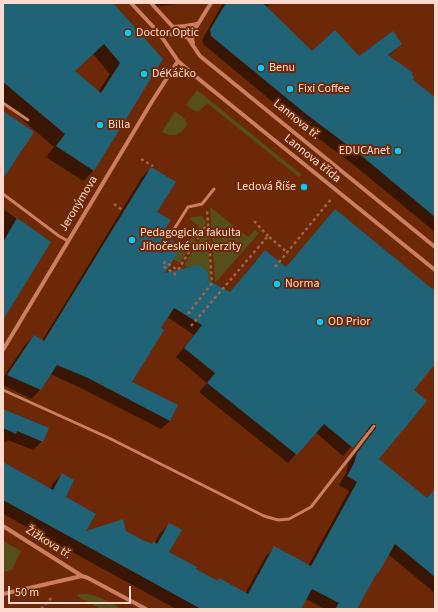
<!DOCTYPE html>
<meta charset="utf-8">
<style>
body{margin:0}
#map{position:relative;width:438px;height:612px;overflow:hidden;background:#6c2807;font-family:"Source Sans 3",sans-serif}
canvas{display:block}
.frame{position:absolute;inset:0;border:4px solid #fddacd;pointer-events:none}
.scale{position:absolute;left:8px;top:586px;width:123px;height:18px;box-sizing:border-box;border:2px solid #fddacd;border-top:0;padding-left:5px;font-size:12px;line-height:14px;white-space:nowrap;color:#fddacd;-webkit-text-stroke:3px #6c2807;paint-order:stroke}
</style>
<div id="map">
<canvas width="438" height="612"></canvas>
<div class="frame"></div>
<div class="scale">50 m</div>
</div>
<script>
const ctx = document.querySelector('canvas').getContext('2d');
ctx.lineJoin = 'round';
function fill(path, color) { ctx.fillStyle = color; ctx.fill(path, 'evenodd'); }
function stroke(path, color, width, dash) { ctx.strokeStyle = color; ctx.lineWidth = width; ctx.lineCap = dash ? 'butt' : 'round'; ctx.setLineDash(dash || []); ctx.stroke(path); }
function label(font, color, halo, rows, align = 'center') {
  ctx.font = font + ' "Source Sans 3",sans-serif'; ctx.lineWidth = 4; ctx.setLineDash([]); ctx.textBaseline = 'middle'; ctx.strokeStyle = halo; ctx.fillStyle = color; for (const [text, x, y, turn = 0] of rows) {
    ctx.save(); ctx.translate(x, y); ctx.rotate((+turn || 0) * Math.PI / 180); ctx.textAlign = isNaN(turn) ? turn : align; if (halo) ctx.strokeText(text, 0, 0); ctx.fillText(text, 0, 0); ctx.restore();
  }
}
fill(new Path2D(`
 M197,90l105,85 -3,2 -92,-74 -9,9 -5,-2 -7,-5z
 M175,111l11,9 1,5c-6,10 -14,13 -25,7z
 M210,207l38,30 7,-7 4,3 -44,50z
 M202,216l4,6 -26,41 -7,-4 9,-13 3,2 14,-22 -10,-7 4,-2z
 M205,231l2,1 4,50 -4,-2 1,-7 -6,-7h-7l-4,4 -7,-5z
 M3,541l18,10 -9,19 -9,2z
 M79,594c17,-1 28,7 43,15h-21l-24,-13z`), '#564f1c');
fill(new Path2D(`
 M3,3h109l50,56 -68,111 -11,11 -37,-24 8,-10 -51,-44zM93,54l17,20 -12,18 -24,-21z
 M149,3h37l-33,4z
 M223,3h46l-2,5 45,44 47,5 42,-13 -13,12 24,25 21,16 2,-2v137l-81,-67 -56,-42 -95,-79 -1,-4z
 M151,168l5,44 5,22 -3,18 2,1 11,-12 -9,34 45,6 23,12 26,-33 29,8 50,-58 100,82v71l-22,27 -35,69 49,40 8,-8v102l-47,-39 -11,19 -4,5 -17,31h-31l-19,-10 -6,10h-124l-173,-95v-50l47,25 3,-6 9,-9 2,23 20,36 41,-1 26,13 2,-2h2l5,-10 9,-9 -1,28 49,30 3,-3 25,15 21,-38 9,-9 33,19 41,-75 -10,-6 7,-12 2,-10 21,-27 -2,-4h-3l-21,24 -28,-24 -27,31 -89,-71 8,-9 -31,-26 18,-22 -27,-18 -36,65 39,39 -9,8 -82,-42 -29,-13 -10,16 -9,9 -28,-14v-7l22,-33 9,-9 8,5 100,-164z
 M3,209l46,33 -46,76z
 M3,410l39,31 -9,9 -25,-10 -2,2 -3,-1z`), '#0007');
fill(new Path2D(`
 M3,3h110l50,56 -69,112 -38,-25 9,-12 -62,-52zM104,44l16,19 -19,30 -26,-22z
 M226,3h37l49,48 23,-21 24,26 34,-25 9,13 -14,11 24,17v3l2,2 -1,3 22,17v120l-72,-60 -57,-43 -95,-78 -1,-6z
 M3,111l31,21 -31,47z
 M151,167l25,15 -19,30 14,8 -9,14 4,2 -8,12 1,4 2,1 2,-1 8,-12 11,6 -17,27 33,-8 4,1 6,7v7l22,12 35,-42 21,17 49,-58 100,82v73l-21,26 13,11 -48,58 48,39 8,-9v88l-40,-33 -17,30 -1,-1 -20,36h-22l4,-6 -27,-14 -11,20h-100l-198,-109v-38l50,28 9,-17 12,7 -8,17 30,17 -10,17 37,-12 3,12 20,11v-1l6,3 1,-3 4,3 12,-21 13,7 -13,22 28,15 -1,2 22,12 1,-3 29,16 26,-48 37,20 46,-84 -10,-6 7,-13 3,-10 19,-25v-4h-4l-19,24 -29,-24 -27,31 -90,-72 8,-10 -31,-25 18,-23 -28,-17 -13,20 3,2 -32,52 46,23 -8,16 -82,-43 -31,-13 -16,25 -34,-15 27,-40 10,6z
 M17,218l34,24 -48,78v-78z
 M3,409l46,19 -6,14 -26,-11 -1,3 -13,-6z`), '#206276');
stroke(new Path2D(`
 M141,159l12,7
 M114,204l10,7
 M254,221l14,15
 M275,267l57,-69
 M174,275l1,-1 -12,-8 2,-4 13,8 26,-42 4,-2
 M188,314l24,-31 -5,-73
 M191,326l77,-90 19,16
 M41,609l12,-13`), '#9e654b', 2.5, [3, 3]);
stroke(new Path2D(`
 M3,103l25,17
 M3,194l56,42 9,5
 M161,250l27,-43 14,-3 12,-15
 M3,390l106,48 155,78 14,4 11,-1 22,-12 63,-81`), '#cc7f60', 3);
stroke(new Path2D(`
 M131,3l28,30 19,28 17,15 240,194
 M151,3l22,24 8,7 7,4 12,18 235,191
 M173,27l12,-1 12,-2
 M159,33c18,3 22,2 38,-8
 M193,43l-1,-4 3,-10 16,-26
 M3,350l148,-247 27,-42
 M3,526l79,50 6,2 58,31
 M3,594l79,-18`), '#cc7f60', 4);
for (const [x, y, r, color] of [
 [128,33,4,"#06cbf9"],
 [261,68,4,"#06cbf9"],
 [144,74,4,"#06cbf9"],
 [290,89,4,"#06cbf9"],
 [100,125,4,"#06cbf9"],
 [398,151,4,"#06cbf9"],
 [304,187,4,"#06cbf9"],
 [132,240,4,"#06cbf9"],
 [277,284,4,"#06cbf9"],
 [320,322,4,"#06cbf9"]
]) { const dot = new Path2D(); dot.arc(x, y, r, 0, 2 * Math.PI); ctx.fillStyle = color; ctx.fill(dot); stroke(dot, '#6c2807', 1.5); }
label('12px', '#fddacd', '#6c2807', [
 ["Doctor Optic",136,33],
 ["Benu",269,68],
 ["DéKáčko",152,74],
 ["Fixi Coffee",298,89],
 ["Billa",108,125],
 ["EDUCAnet",390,151,"right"],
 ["Ledová Říše",296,187,"right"],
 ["Pedagogicka fakulta",140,233],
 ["Jihočeské univerzity",140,247],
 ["Norma",285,284],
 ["OD Prior",328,322]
], 'left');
label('12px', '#fddacd', '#6c2807', [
 ["Lannova tř.",296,120,39],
 ["Lannova třída",312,159,39],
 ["Jeronýmova",79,204,-59],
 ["Žižkova tř.",48,543,32]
]);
</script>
